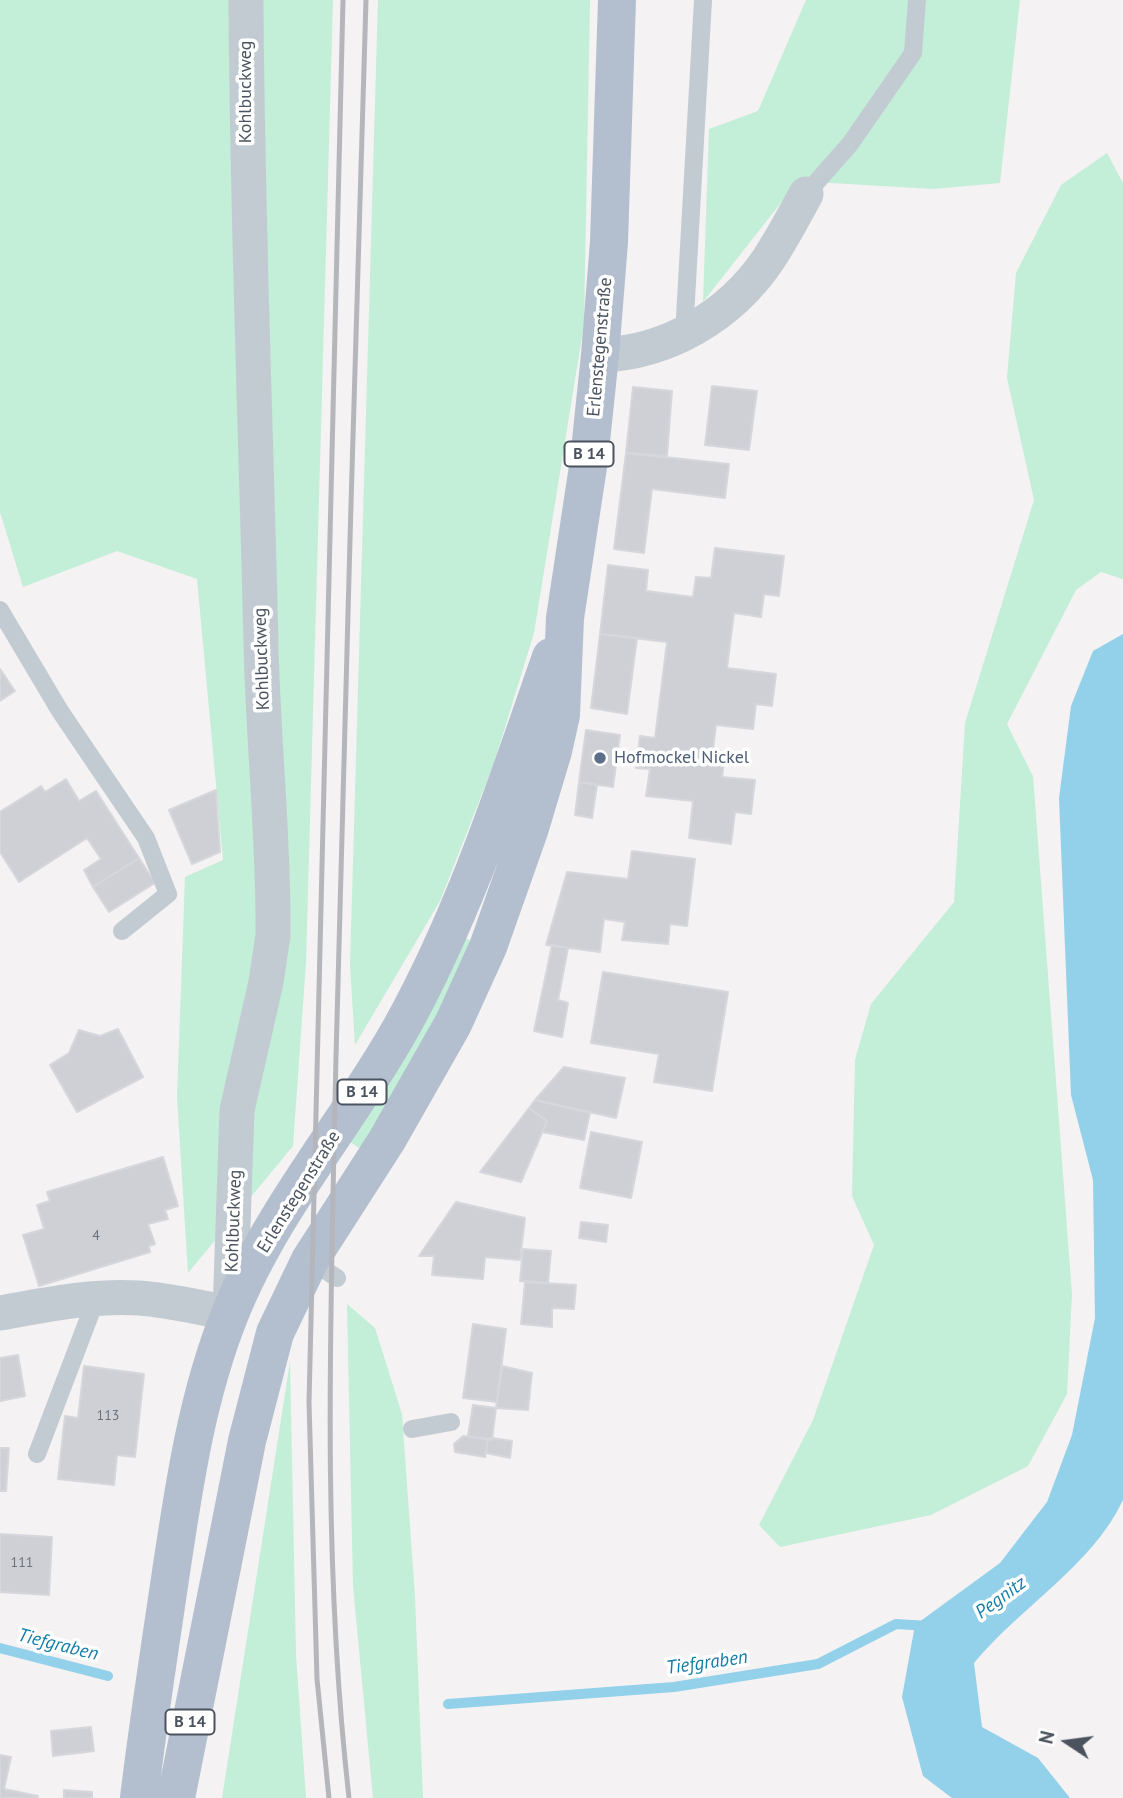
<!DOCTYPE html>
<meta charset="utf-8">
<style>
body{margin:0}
#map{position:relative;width:1123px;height:1798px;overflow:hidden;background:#f4f2f2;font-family:"PT Sans",sans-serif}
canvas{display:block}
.north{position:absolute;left:1032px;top:1707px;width:70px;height:70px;-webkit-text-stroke:5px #fff;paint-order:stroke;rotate:283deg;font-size:19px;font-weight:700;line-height:28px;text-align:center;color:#4a535e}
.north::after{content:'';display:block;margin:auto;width:24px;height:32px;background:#4a535e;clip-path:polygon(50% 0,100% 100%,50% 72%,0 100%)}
</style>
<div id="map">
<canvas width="1123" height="1798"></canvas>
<div class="north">N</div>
</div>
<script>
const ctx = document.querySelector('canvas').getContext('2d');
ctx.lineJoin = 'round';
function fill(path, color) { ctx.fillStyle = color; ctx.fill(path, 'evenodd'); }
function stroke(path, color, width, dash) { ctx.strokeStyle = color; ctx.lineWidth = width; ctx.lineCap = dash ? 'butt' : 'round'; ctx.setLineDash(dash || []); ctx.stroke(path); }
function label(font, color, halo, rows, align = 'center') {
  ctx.font = font + ' "PT Sans",sans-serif'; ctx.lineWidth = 7; ctx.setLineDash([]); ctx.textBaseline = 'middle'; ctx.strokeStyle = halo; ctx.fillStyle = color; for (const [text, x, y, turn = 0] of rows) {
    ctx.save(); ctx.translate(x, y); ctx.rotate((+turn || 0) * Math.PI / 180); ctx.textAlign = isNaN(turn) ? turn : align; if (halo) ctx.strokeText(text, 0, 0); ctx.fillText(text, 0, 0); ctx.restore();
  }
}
fill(new Path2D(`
 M0,0h333l-27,962 -13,184 -105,127 -11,-176 8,-220 38,-17 -26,-281 -80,-28 -94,36 -23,-75z
 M378,0h212l-6,324 -50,309 -40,130 -54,138 -85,144 -5,-80z
 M806,0h214l-20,183 -67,6 -135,-8 -95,121 6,-173 49,-18z
 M1107,153l16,30v396l-22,-7 -25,18 -69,134 26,52 39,518 -5,100 -39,72 -97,49 -151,32 -21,-22 54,-105 61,-175 -22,-49 3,-136 16,-56 83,-102 11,-179 69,-223 -27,-122 9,-105 45,-88z
 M463,937l16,7 -113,209 -17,-12z
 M347,1304l28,24 27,86 13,183 8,201h-50l-20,-212z
 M290,1362l6,293 10,143h-84z`), '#c3eed8');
fill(new Path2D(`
 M1123,634v866c-31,66 -103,107 -149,163l8,64 56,31 32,40h-118l-29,-22 -21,-79 13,-72 85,-62 47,-61 25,-67 23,-117 -2,-138 -22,-85 -12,-297 12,-92 22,-55z`), '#93d0e9');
stroke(new Path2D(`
 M0,1648l108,28
 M448,1704l226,-17 144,-23 78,-40 32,2`), '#93d0e9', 10);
const building = new Path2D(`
 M712,386l45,5 -8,59 -44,-5z
 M633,387l39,4 -5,65 -41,-3z
 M626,453l103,11 -4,34 -73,-9 -8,64 -30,-4z
 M715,548l69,8 -5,40 -15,-2 -3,23 -27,-4 -7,55 49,6 -4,32 -16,-2 -3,25 -37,-4 -3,25 12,2 -3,25 33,3 -4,34 -16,-2 -4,32 -42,-6 4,-37 -47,-5 4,-27 -14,-1 4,-32 15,2 12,-96 -67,-8 8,-69 40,5 -2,21 47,6 3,-20 15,1z
 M600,634l37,4 -10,76 -36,-6z
 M0,669l15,22 -15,10z
 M586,730l34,5 -7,52 -34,-5z
 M66,779l13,22 17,-10 43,67 -46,29 -9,-17 17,-11 -14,-21 -68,44 -19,-30v-40l41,-26 4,6z
 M579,782l18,3 -5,33 -17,-3z
 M216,790l4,62 -28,12 -23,-54z
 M632,851l63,8 -8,67 -17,-2 -2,20 -46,-4 3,-18 -21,-3 -4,33 -54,-7 21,-73 61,7z
 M139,858l16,25 -46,29 -16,-25z
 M552,945l16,3 -10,52 10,3 -6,34 -28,-6z
 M603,972l125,20 -16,99 -58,-9 5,-28 -68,-11z
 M118,1029l25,48 -66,35 -27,-47 19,-12 10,-23 21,6z
 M564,1067l61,11 -9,40 -81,-18z
 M535,1100l55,13 -6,27 -42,-8 5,-11 -18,-13z
 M529,1108l18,13 -26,61 -41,-10z
 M591,1132l51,10 -11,56 -51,-10z
 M163,1157l15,49 -13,4 3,9 -20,5 7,20 -6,2 1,6 -111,34 -16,-51 21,-6 -7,-24 13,-4 -3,-9z
 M456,1202l69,16 -5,42 -35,-3 -2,22 -51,-4 2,-19h-15z
 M581,1222l27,3 -2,17 -27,-4z
 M523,1249l28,2 -3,32 -28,-2z
 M525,1282l51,3 -2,24 -22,-1v19l-31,-3z
 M473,1324l33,5 -9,73 -34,-4z
 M18,1355l7,41 -25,5v-43z
 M84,1366l60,8 -9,83 -18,-2 -3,30 -56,-6 7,-63 13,2z
 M502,1366l30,7 -4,37 -32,-2z
 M473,1405l23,3 -4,32 -24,-4z
 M463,1436l25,3 -3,18 -30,-5 -1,-8z
 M492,1438l20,3 -2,17 -24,-5 2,-14z
 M0,1448h9l-3,43h-6z
 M0,1534l52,3 -3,58 -49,-3z
 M91,1727l3,24 -41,5 -2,-25z
 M0,1755l11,2 -7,32 34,7 -1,2h-37z
 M64,1790l28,2v6h-28z`);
fill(building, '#cfd0d6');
stroke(building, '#d6d7dd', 2);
stroke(new Path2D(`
 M806,194l44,-50 63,-91 4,-53
 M684,335l19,-335
 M0,610l60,101 86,127 22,56 -46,37
 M310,1260l27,18
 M412,1429l39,-7
 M37,1454l59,-155`), '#c3cbd2', 18);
stroke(new Path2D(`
 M600,355c67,-2 130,-39 168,-95 14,-21 26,-44 38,-66
 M0,1313c46,-8 92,-18 139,-15 31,2 61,10 91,15l7,-203 29,-128 7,-47c1,-97 -10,-194 -12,-291 -5,-214 -14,-429 -15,-644`), '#c3cbd2', 35);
stroke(new Path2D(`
 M139,1798c9,-75 21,-151 32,-226 13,-87 26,-176 59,-258 41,-103 117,-190 171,-286 65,-117 106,-246 150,-371
 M176,1798l71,-357 28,-108 35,-73 77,-120 66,-116 35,-77 41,-116 24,-80 8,-36 4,-97 24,-158 11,-105 9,-113 8,-242`), '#b3bfcf', 38);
stroke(new Path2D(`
 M329,1798l-12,-119 -8,-277 34,-1402
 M349,1798c-28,-247 -18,-493 -13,-741 7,-352 21,-705 30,-1057`), '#b4b6bb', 5);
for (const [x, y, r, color] of [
 [600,758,7,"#5c6f8a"]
]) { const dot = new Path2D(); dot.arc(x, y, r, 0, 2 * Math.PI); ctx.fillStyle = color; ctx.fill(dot); stroke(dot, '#fff', 2.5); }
label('14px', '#6b727c', null, [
 ["4",96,1236],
 ["113",108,1416],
 ["111",22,1563]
]);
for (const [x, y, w] of [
 [589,454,49],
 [362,1092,49],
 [190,1722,49]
]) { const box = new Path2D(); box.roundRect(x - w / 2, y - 12.5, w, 25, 5); ctx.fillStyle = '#fff'; ctx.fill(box); stroke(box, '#4a535e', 2); }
label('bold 16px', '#4a535e', null, [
 ["B 14",589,454],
 ["B 14",362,1092],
 ["B 14",190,1722]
]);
label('18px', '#4a535e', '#fff', [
 ["Kohlbuckweg",246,92,-90],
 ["Erlenstegenstraße",600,347,-85],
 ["Kohlbuckweg",262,659,-92],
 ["Erlenstegenstraße",299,1192,-58],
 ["Kohlbuckweg",234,1221,-88]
]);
label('18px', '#4e5e75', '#fff', [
 ["Hofmockel Nickel",614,758]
], 'left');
label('italic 19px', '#137da9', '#fff', [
 ["Pegnitz",1001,1598,-36],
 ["Tiefgraben",58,1645,14],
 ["Tiefgraben",707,1663,-8]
]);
</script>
